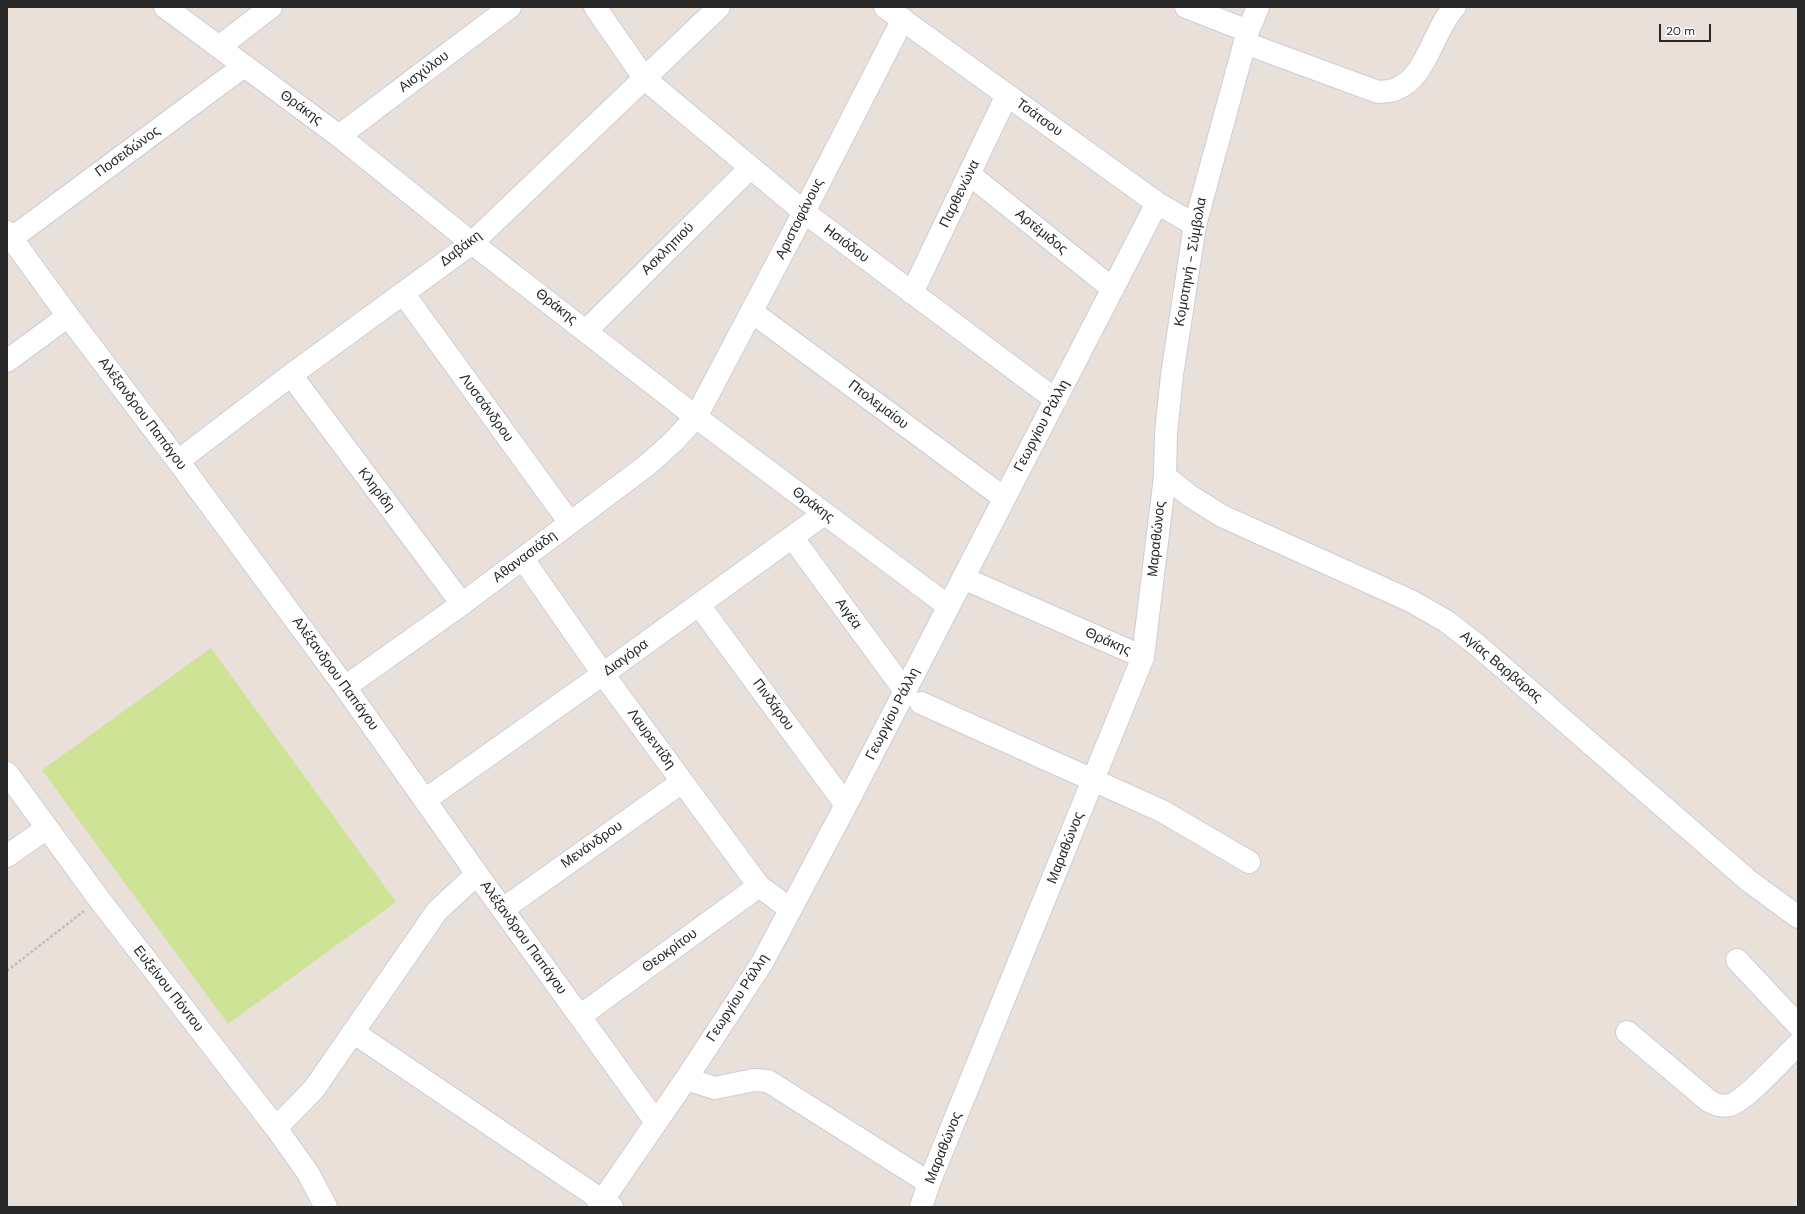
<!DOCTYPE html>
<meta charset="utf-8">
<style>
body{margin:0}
#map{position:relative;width:1805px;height:1214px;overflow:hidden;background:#e9e0da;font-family:"DM Sans",sans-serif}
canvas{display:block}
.frame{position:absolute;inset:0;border:8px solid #282828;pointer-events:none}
.scale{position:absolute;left:1659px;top:24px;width:52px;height:18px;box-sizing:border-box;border:2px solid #282828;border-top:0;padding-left:5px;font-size:12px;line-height:14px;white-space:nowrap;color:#282828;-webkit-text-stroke:3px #fff;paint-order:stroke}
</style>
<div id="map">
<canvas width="1805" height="1214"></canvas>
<div class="frame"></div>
<div class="scale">20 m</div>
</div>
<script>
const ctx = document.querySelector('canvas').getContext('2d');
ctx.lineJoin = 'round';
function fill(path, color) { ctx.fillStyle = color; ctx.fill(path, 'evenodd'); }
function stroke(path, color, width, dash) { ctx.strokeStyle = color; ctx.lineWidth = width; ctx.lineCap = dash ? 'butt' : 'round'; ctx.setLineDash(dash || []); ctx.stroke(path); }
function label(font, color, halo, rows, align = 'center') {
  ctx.font = font + ' "DM Sans",sans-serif'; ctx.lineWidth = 4; ctx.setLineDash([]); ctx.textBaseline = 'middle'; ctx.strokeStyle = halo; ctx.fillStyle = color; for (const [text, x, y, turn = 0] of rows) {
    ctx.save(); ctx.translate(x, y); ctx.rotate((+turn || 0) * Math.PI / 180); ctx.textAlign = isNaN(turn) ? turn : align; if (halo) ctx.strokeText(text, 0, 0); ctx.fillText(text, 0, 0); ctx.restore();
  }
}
fill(new Path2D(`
 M211,648l185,254 -168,122 -186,-254z`), '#cee396');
const minor = new Path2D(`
 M165,7l174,129 133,107 224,174 252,189
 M595,7l50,72 159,133 252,188
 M885,7l272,196 38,22
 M1186,7l62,24
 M1245,43l133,49c6,-1 13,0 18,-3 31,-11 37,-60 59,-82
 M219,47l52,-40
 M339,136l171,-129
 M969,174l144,115
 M7,232l61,84 110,145 167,226 132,187 179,248
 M12,238l232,-172
 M403,293l167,230
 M912,293l95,-198
 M752,312l252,186
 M586,331l164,-163
 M7,361l61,-45
 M291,375l171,229
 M178,461l113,-86 181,-132 247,-236
 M1165,476l25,20 32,20 189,85 35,20 31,24 272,236 49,36
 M792,537l113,154
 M523,559l80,115 156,212 31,23
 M963,578l180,79
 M699,605l147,200
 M345,687l117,-83 184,-138 27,-24 23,-25 108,-205 99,-193
 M921,703l241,108 87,51
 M7,773l92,126 177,229 32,45 18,34
 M425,800l178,-126 221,-160
 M7,856l40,-28
 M503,909l179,-127
 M1737,960l61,65
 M580,1016l179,-130
 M353,1032l259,175
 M1627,1032l82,69c7,4 14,6 21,4 14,-3 55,-48 68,-61
 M686,1079l29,9 39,-8 14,1 161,102
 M276,1128l38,-39 123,-178 40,-37
 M598,1207l88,-128 76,-116 84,-158 311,-602
 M921,1207l8,-24 214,-526 22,-181 1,-43 6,-58 23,-150 53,-194 10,-24`);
stroke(minor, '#c9ced9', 24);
stroke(new Path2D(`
 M7,971l77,-60`), '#bebebe', 2.5, [3, 2]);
stroke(minor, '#fff', 22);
label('14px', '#282828', '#fff', [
 ["Αισχύλου",424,72,-37],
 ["Θράκης",301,108,36],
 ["Τσάτσου",1039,118,36],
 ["Ποσειδώνος",128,152,-36],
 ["Παρθενώνα",960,194,-64],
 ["Αριστοφάνους",800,219,-63],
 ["Αρτέμιδος",1041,232,39],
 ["Ησιόδου",846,244,37],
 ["Δαβάκη",461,249,-38],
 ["Ασκληπιού",668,249,-45],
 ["Κομοτηνή - Σύμβολα",1191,262,-80],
 ["Θράκης",556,307,38],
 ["Πτολεμαίου",878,405,37],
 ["Λυσσάνδρου",486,408,54],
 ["Αλέξανδρου Παπάγου",142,414,53],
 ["Γεωργίου Ράλλη",1042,426,-62],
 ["Κληρίδη",376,490,53],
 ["Θράκης",813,505,37],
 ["Μαραθώνος",1157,539,-84],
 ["Αθανασιάδη",525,557,-37],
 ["Αιγέα",848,614,54],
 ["Θράκης",1108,642,24],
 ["Διαγόρα",626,658,-36],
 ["Αγίας Βαρβάρας",1501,667,40],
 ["Αλέξανδρου Παπάγου",335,674,54],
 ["Πινδάρου",773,705,54],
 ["Γεωργίου Ράλλη",893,714,-63],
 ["Λαυρεντίδη",651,739,54],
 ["Μενάνδρου",592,845,-35],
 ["Μαραθώνος",1066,848,-68],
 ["Αλέξανδρου Παπάγου",523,938,54],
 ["Θεοκρίτου",670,951,-36],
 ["Ευξείνου Πόντου",168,989,52],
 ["Γεωργίου Ράλλη",738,998,-57],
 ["Μαραθώνος",944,1148,-68]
]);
</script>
